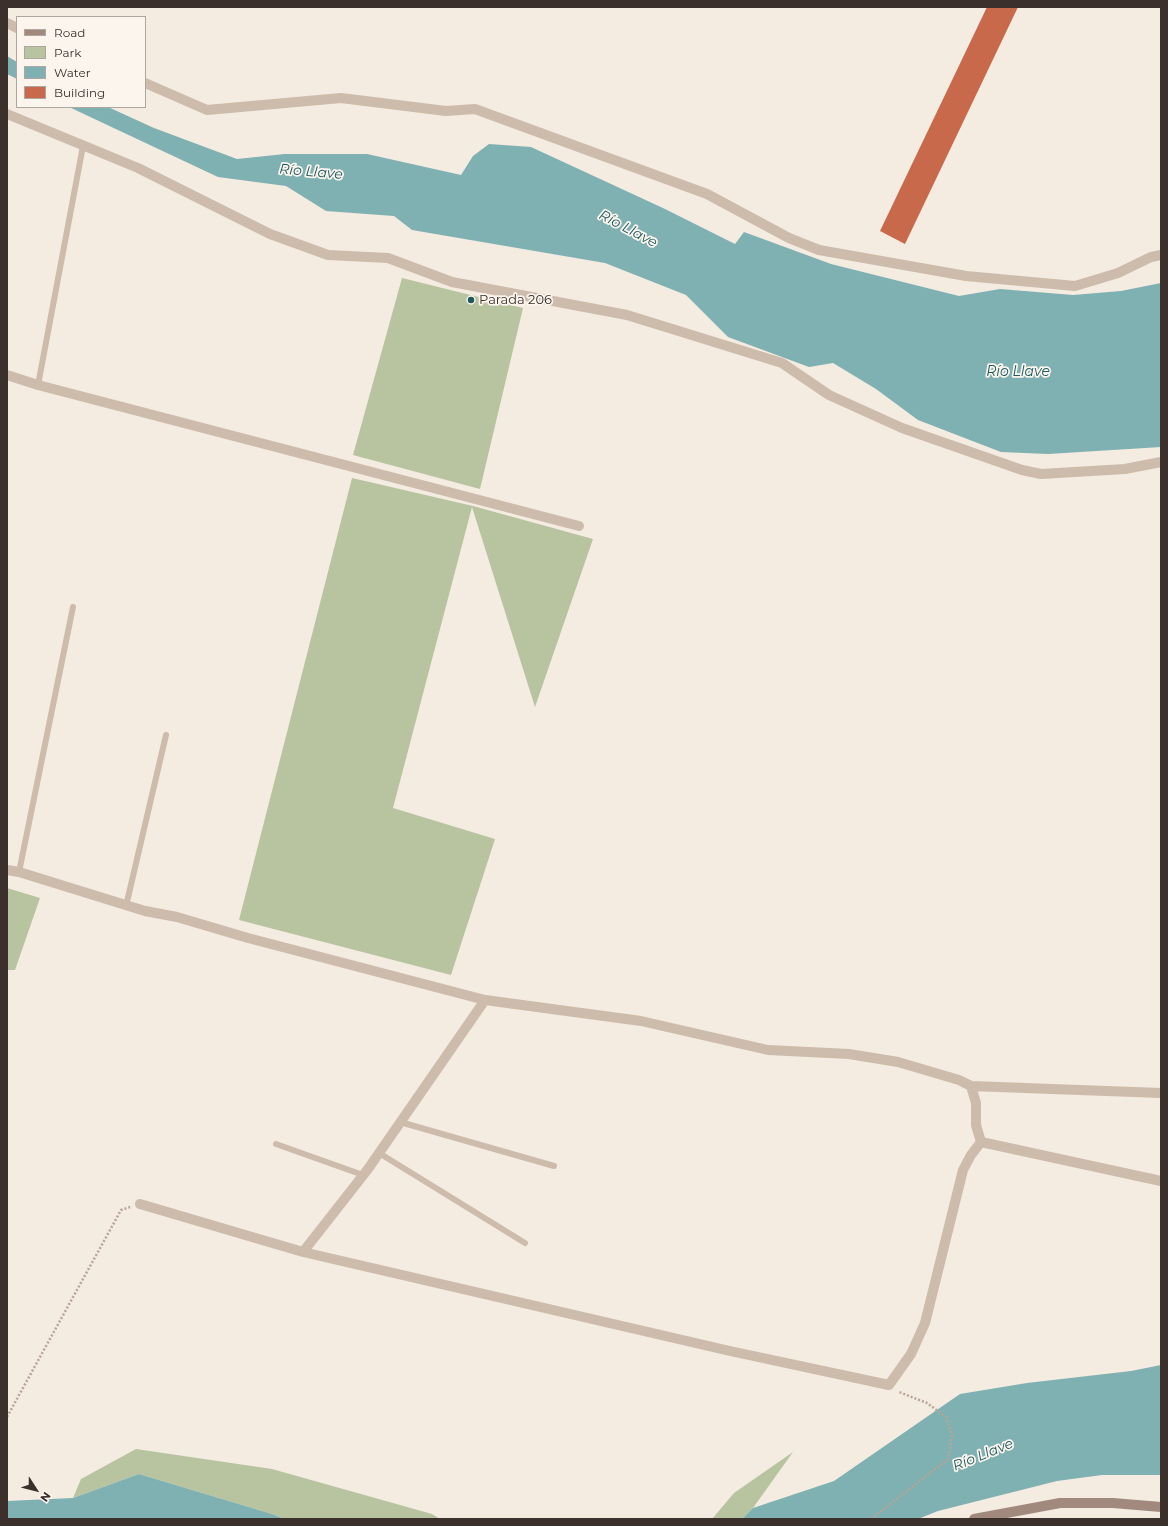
<!DOCTYPE html>
<meta charset="utf-8">
<style>
body{margin:0}
#map{position:relative;width:1168px;height:1526px;overflow:hidden;background:#f4ebe1;font-family:Montserrat,sans-serif}
canvas{display:block}
.frame{position:absolute;inset:0;border:8px solid #3b302b;pointer-events:none}
.legend{position:absolute;left:16px;top:16px;width:130px;height:92px;box-sizing:border-box;background:#fbf5ee;border:1px solid #aea6a0;margin:0;padding:5px 7px;list-style:none;font-size:12px;color:#3b302b}
.legend li{display:flex;align-items:center;gap:8px;height:20px}
.legend b{width:20px;border:1px solid #aea6a0}
.north{position:absolute;left:16px;top:1470px;width:40px;height:40px;-webkit-text-stroke:3px #fbf5ee;paint-order:stroke;rotate:126deg;font-size:11px;font-weight:700;line-height:16px;text-align:center;color:#3b302b}
.north::after{content:'';display:block;margin:auto;width:14px;height:18px;background:#3b302b;clip-path:polygon(50% 0,100% 100%,50% 72%,0 100%)}
</style>
<div id="map">
<canvas width="1168" height="1526"></canvas>
<div class="frame"></div>
<ul class="legend">
<li><b style="height:5px;background:#a18a7d"></b>Road</li>
<li><b style="height:11px;background:#b8c4a0"></b>Park</li>
<li><b style="height:11px;background:#7fb0b2"></b>Water</li>
<li><b style="height:11px;background:#c8694b"></b>Building</li>
</ul>
<div class="north">N</div>
</div>
<script>
const ctx = document.querySelector('canvas').getContext('2d');
ctx.lineJoin = 'round';
function fill(path, color) { ctx.fillStyle = color; ctx.fill(path, 'evenodd'); }
function stroke(path, color, width, dash) { ctx.strokeStyle = color; ctx.lineWidth = width; ctx.lineCap = dash ? 'butt' : 'round'; ctx.setLineDash(dash || []); ctx.stroke(path); }
function label(font, color, halo, rows, align = 'center') {
  ctx.font = font + ' Montserrat,sans-serif'; ctx.lineWidth = 3.5; ctx.setLineDash([]); ctx.textBaseline = 'middle'; ctx.strokeStyle = halo; ctx.fillStyle = color; for (const [text, x, y, turn = 0] of rows) {
    ctx.save(); ctx.translate(x, y); ctx.rotate((+turn || 0) * Math.PI / 180); ctx.textAlign = isNaN(turn) ? turn : align; if (halo) ctx.strokeText(text, 0, 0); ctx.fillText(text, 0, 0); ctx.restore();
  }
}
fill(new Path2D(`
 M402,278l121,30 -43,181 -127,-34z
 M352,478l121,28 120,33 -58,168 -63,-200 -79,301 102,31 -44,136 -212,-55z
 M7,888l33,10 -25,72h-8z
 M136,1449l136,20 160,45 8,5h-155l-13,-5 -133,-40 -66,24 8,-19z
 M793,1452l-40,56 -11,11h-30l22,-26z`), '#b8c4a0');
fill(new Path2D(`
 M7,56l10,6v17l-10,-5z
 M69,107h39l46,21 83,31 48,-5h82l94,21 12,-19 16,-12 42,3 134,62 70,35 9,-12 87,32 128,32 41,-7 73,6 48,-4 40,-8v164l-113,7 -47,-2 -83,-32 -42,-31 -43,-26 -24,4 -81,-30 -42,-42 -81,-32 -193,-33 -18,-14 -68,-5 -40,-25 -68,-9z
 M1161,1365v110h-59l-45,6 -119,30 -20,8h-176l11,-11 81,-27 126,-87 67,-11 104,-12z
 M139,1474l133,40 13,5h-278v-18l66,-3z`), '#7fb0b2');
fill(new Path2D(`
 M987,7h31l-113,237 -25,-13z`), '#c8694b');
stroke(new Path2D(`
 M7,1417l114,-207 9,-3
 M871,1519l77,-60 4,-23 -6,-19 -19,-14 -28,-11`), '#b9a596', 2.5, [2, 2]);
stroke(new Path2D(`
 M38,385l45,-239
 M19,872l54,-265
 M126,906l40,-171
 M400,1122l154,44
 M276,1144l87,31
 M379,1153l146,90`), '#cdbbac', 6);
stroke(new Path2D(`
 M7,23l10,5
 M145,83l62,27 134,-12 105,13 29,-2 232,85 82,44 30,12 147,26 109,10 43,-13 33,-16 10,-2
 M7,114l131,54 132,66 58,21 60,3 64,24 175,33 155,48 47,32 73,33 120,42 19,4 84,-5 36,-7
 M7,375l31,10 541,141
 M7,870l12,2 126,39 32,6 71,21 237,62 156,21 127,29 81,4 49,8 61,18 12,6 5,17v22l5,17
 M971,1086l190,7
 M981,1142l180,39
 M140,1204l163,48 427,99 159,34 22,-31 14,-31 38,-153 8,-15 10,-13
 M303,1252l65,-83 117,-169`), '#cdbbac', 10);
stroke(new Path2D(`
 M974,1519l86,-16h53l48,4`), '#a18a7d', 10);
for (const [x, y, r, color] of [
 [471,300,4,"#1f5a5e"]
]) { const dot = new Path2D(); dot.arc(x, y, r, 0, 2 * Math.PI); ctx.fillStyle = color; ctx.fill(dot); stroke(dot, '#fbf5ee', 1.5); }
label('13px', '#3b302b', '#fbf5ee', [
 ["Parada 206",479,300]
], 'left');
label('italic 14px', '#1f5a5e', '#fbf5ee', [
 ["Río Llave",311,172,5],
 ["Río Llave",628,229,28],
 ["Río Llave",1018,372],
 ["Río Llave",983,1455,-22]
]);
</script>
